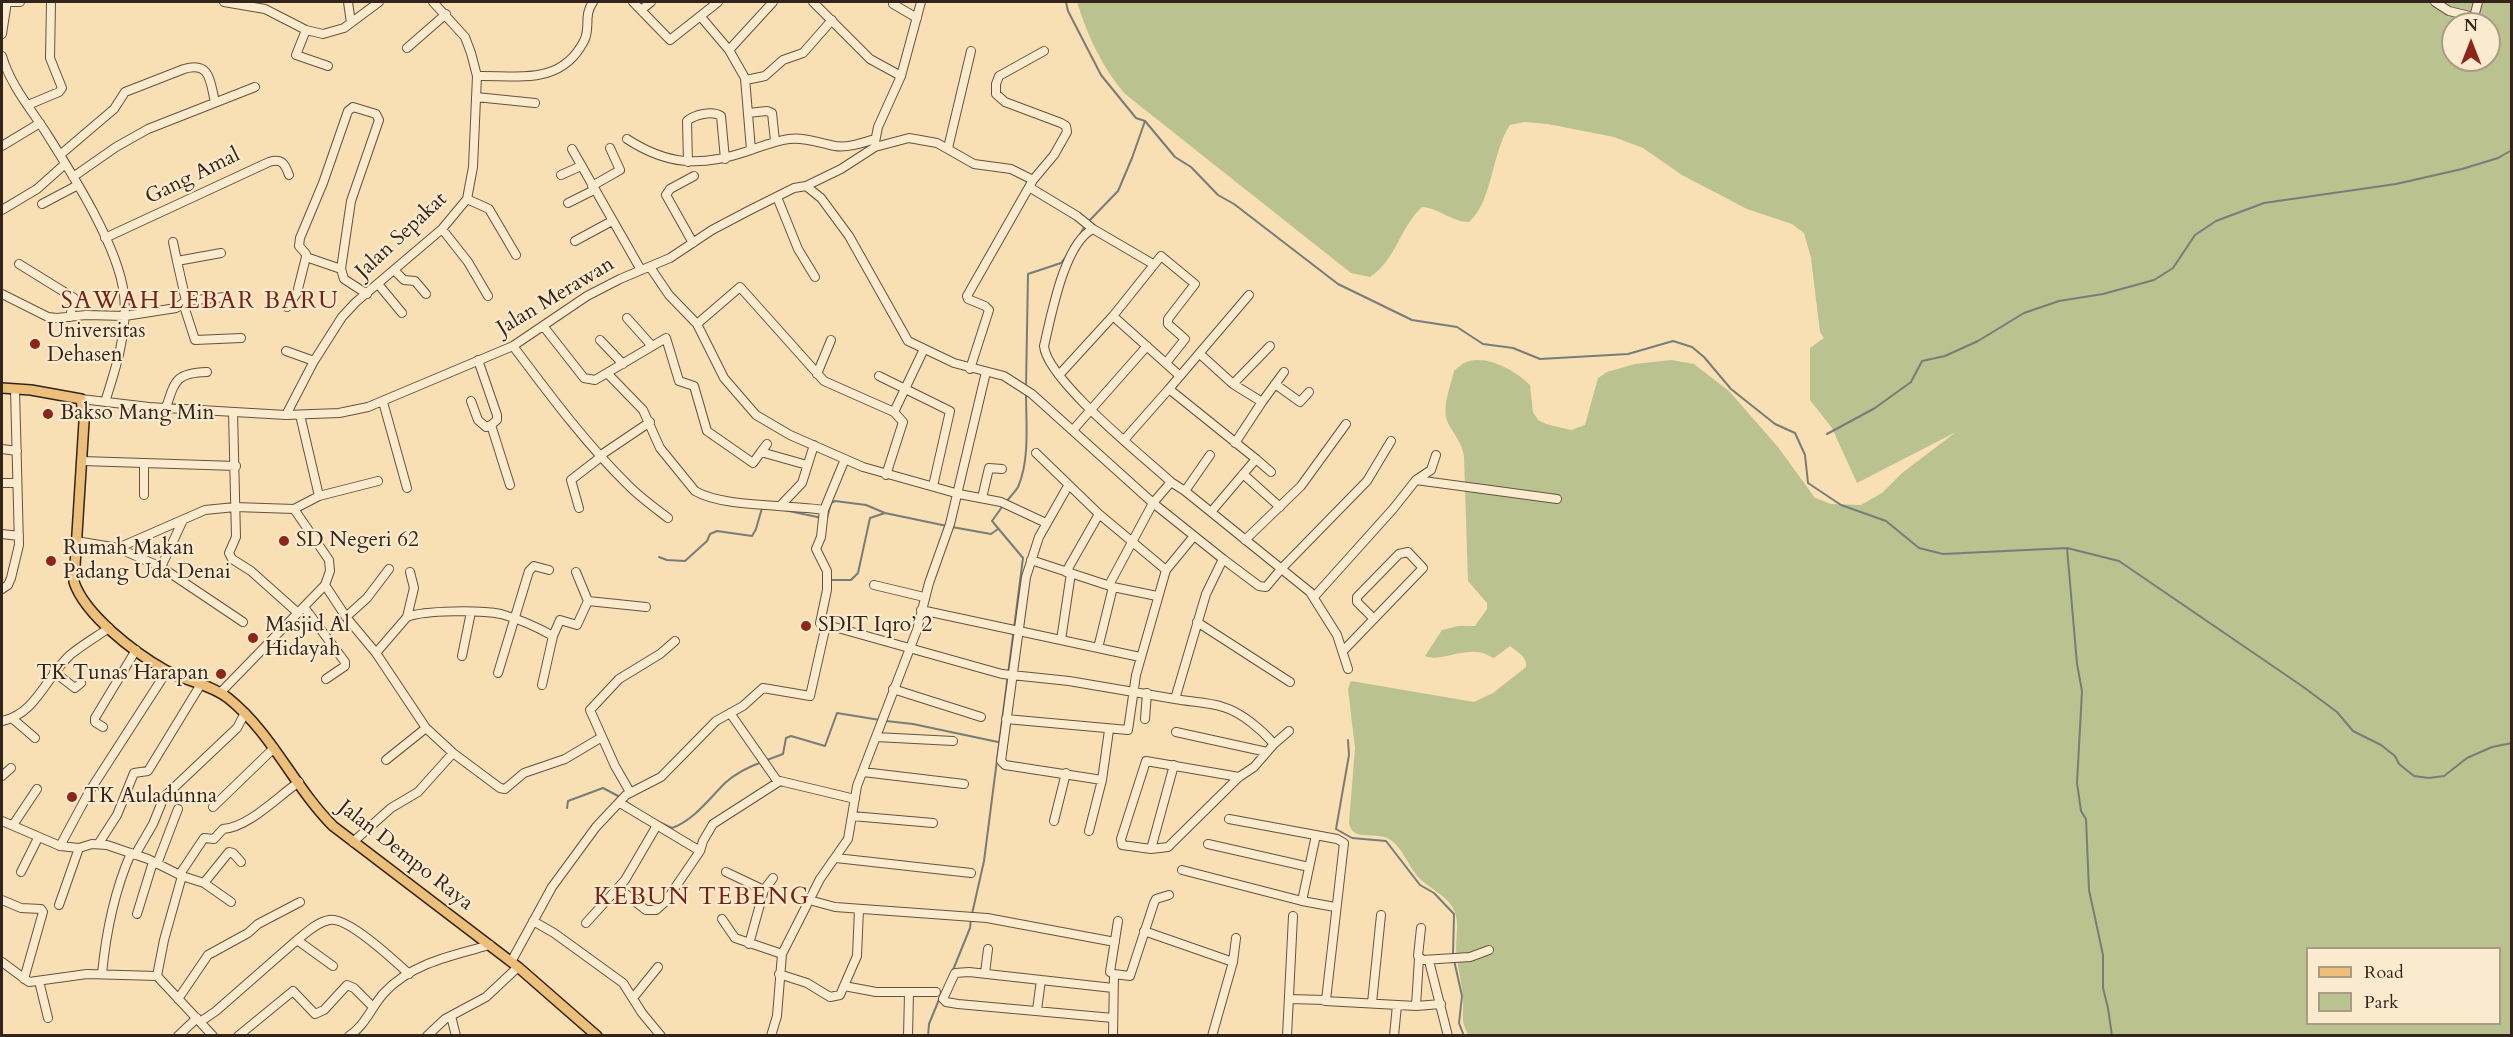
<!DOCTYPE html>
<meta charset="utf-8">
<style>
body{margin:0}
#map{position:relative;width:2513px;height:1037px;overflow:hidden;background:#f8dfb4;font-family:Cardo,serif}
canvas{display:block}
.frame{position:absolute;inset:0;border:3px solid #32241b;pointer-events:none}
.legend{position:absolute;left:2306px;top:947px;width:195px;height:78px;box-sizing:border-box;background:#faeace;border:2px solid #aa9b86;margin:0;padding:8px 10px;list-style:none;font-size:18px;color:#32241b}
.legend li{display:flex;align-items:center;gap:12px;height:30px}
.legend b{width:30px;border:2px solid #aa9b86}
.north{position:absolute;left:2441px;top:12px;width:60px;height:60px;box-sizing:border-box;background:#faeace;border:2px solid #aa9b86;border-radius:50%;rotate:0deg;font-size:16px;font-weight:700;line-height:24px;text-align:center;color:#32241b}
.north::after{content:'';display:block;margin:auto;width:21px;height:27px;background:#8f2418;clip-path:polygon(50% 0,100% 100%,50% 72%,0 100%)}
</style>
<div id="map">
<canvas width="2513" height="1037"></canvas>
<div class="frame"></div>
<ul class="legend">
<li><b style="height:8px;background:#ecc07a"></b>Road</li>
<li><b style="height:16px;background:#bac290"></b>Park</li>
</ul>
<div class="north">N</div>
</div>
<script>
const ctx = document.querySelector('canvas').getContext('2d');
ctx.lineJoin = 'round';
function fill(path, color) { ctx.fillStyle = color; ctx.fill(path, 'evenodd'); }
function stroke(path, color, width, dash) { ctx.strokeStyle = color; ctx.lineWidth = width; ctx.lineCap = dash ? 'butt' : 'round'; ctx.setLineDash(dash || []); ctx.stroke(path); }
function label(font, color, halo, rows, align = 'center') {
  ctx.font = font + ' Cardo,serif'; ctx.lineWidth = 4.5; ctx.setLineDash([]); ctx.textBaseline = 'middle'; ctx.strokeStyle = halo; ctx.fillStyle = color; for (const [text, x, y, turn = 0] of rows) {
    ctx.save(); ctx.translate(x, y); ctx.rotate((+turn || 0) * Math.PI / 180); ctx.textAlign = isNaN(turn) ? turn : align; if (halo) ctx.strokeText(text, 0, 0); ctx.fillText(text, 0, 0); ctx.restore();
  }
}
fill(new Path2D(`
 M1077,2h1434v1033l-1043,-1c-8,-15 -4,-19 -5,-35 -1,-17 -6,-33 -7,-50 0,-14 4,-29 -3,-41 -7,-13 -24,-20 -34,-30 -11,-12 -17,-33 -32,-40 -14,-6 -34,4 -38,-15l6,-75 -7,-59 3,-8 123,21 19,-9 33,-26c2,-10 -9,-15 -16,-21l-16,12c-6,-2 -10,-6 -17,-6 -17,-2 -40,10 -52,4l17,-26 16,-4h17l12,-17v-6l-19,-22 -4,-124c-2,-15 -10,-22 -16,-34 -7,-15 3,-38 6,-52 3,-3 8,-7 12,-9 21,-8 50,9 64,23l3,27 5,8 8,4 25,6 14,-5 13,-47 9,-6 28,-8 36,-4 23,4 35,27 49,56 37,51 16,6 30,1 21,-12 20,-20 54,-41 -99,51 -25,-55 -22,-28v-52l14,-10 -4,-6 -9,-74 -7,-25 -12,-9 -45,-15 -65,-34 -39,-27 -29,-11 -66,-13 -24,-2 -14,3c-19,28 -17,76 -41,97 -17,0 -30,-14 -47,-15 -22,20 -26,53 -52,70l-19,-4 -226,-179c-23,-27 -38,-59 -48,-92zM2453,24h36v36h-36zM2308,948h192v76h-192z`), '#bac290');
stroke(new Path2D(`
 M1066,2l2,9 33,64 35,43 9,3 30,36 16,10 27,28 16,9 104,80 74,36 45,7 26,17 30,4 27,11 88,-5 45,-13 19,6 12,10 27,32 44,35 20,9 10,22 3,28 33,22 45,16 33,27 24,6 124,-6 10,116 5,27 -5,92 4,28 5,8 3,71 14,65v33l5,20 4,28
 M1089,221l29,-30 14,-33 13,-37
 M1079,236l6,-10
 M1026,387l2,-113 33,-11 7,-9
 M1827,434l48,-26 36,-26 11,-21 23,-5 33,-15 46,-28 35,-12 44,-7 51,-14 19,-12 22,-33 21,-14 48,-18 132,-19 66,-15 36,-11 14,-8
 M1006,502c4,-5 9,-10 12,-15 12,-27 8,-65 8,-94
 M784,510l38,8
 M827,518l4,-15 4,-2 31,4 19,8 62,13
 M952,527l39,7 7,-5
 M2067,548l52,13 183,125 35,26 16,19 28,14 14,11 4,8 15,12 15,2 15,-2 23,-18 25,-11 20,-4
 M659,557l8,3 18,1 22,-20 3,-7 7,-3 35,5 4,-7 6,-21
 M832,580h19l7,-7 12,-55 15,-5
 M886,721l27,3 85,18
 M1348,740l1,15 -13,74 16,9 34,3 34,44 14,8 20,21 -1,41
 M767,760l16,-6 3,-16 5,-2 34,10 12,-33 43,7
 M624,800l10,7
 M567,808l1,-7 35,-13 17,9
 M659,822l13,6c22,-8 37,-29 53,-45 11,-10 23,-16 37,-21
 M972,914l12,-53 39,-303 -31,-37 10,-14
 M1454,960l8,36 -3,27 5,13
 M953,970l17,-42 1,-9
 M928,1036l1,-12 11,-27`), '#767d7a', 2);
const minor = new Path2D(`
 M2,2h18
 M224,2l41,7 41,21 17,4 21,-6 35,-26
 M348,2l3,21
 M633,2l37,38 48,-38
 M813,2l57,57 31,17
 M2435,2l14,9 25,6 4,-15
 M893,4l24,14
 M641,10l10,-8
 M701,17l28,33 44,-48
 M306,30l-10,25 32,11
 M2,34l5,-32
 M407,48l39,-34
 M729,50l16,28 6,72
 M2,56c8,28 28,52 43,75 26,41 74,116 79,164 4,36 -8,73 -19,107
 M477,76c41,-1 84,10 107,-35 7,-13 -1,-25 9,-39
 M746,80l19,-4 18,-16 20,-7 29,-33
 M476,97l59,6
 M28,105l31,-13 3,-4 -12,-30 1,-56
 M748,113l19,-2 5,2 3,28
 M627,139c40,26 73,28 118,13 15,-5 29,-11 44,-13 16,-2 30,4 46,7 13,2 27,-3 40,-7
 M875,142l3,-15 23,-51 20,-74
 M2,146l38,-23
 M948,148l23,-97
 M572,149l69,121
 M60,155l54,-46 11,-17 59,-23c27,-8 26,13 31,33
 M688,162l-1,-41c7,-6 25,-11 34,-5l4,43
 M561,175l20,-9
 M73,177l43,-30 32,-18 107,-42
 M592,186l28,-16 -10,-22
 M806,186l35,-17 34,-22 34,-9 28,5 37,21 37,5 22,11
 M1029,187l48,29 16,13
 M777,197l21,52 17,28
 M467,199l22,10 27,46
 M568,203l26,-13
 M42,204l36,-19
 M2,210l35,-21 28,-25
 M442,229l26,33 20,34
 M105,238l164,-76c13,-4 16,2 20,13
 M575,241l37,-20
 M173,242l4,19
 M693,243l-27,-48 4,-6 24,-13
 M306,257l35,12
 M19,264l55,34 -4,19
 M1153,264l-60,-35c-29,14 -42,88 -49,117 3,34 100,111 127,136l14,9 125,101 27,43 11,34
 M650,267l19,28 28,29 27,54 32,37 34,20 73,32 96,27 42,8 45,21
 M395,271l9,9 11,1 11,13
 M378,284l24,29
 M2,294l46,23 9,1 29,-3 39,1 51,-8 10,-7 39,-4
 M186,301l-9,-40 44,-8
 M183,303l12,37 46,-2
 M287,307l10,-14 9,-36v-3l-7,-8 1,-8 23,-55 25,-72 5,-4 23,7 3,6 -28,81 -10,68 3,10 23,15
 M1113,316l67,60 69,-81
 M627,318l25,28
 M697,324l43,-37 84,94 70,31 30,-63
 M544,327l40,51 11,2 71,-42 13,43 15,5 13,45 46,32 8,-11 46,13
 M600,340l23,24
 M513,346c36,48 73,98 116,140 12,12 26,22 39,32
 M286,351l28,10
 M1200,354l33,30 29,18 22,-30
 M478,360l19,55v5l-6,5 19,60
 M970,369l19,-59 -4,-4 -17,-7 -1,-3 66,-116 21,-25 13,-23 -1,-6 -5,-3 -56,-21 -9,-8v-10l3,-8 45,-25
 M607,373l36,37 17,38 35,43c29,17 93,13 129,19l-3,27 -5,12 11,22v19l-7,33 182,51 67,7 106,18 31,-105 17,-35 36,27 7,1 16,-19 85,-87 24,-40
 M817,374l14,-34
 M1059,375l54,-59 48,-60 34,28 -27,35v5l17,15 -19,24
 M879,376l71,35 -17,75
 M1180,376l-11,13 87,70
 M1233,384l37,-38
 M1275,384l25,18 9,-10
 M81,399l68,8 137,8 53,-2 29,-6 145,-61 74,-50 33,-17 50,-21 42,-28 38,-20 44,-22 12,-2 15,12 28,38 59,105 46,22 50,13 28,18 121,109 70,56
 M471,401l7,19 8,7 5,-2
 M383,402l24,86
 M166,408c9,-28 10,-35 41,-36
 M233,412l3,125 -7,16 3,6 19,12 47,42
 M286,415l28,-54 28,-44 14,-15 86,-73 25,-30 6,-32 4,-91 -6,-23 -6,-16 -32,-35
 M300,415l19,81
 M1073,430l74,-84
 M1124,440l45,-51
 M1235,443l27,-41
 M2,449l15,2
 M761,452l6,-8
 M1036,453l63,61 67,56
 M601,455l49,-33
 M82,461l154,5
 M1243,474l37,33
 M886,475l17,-53 -9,-10
 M1416,480l141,19
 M2,483h15
 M1068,486l-29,51 -13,40 -25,184 4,4 97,15
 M1185,491l25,-36
 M144,495v-31
 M982,498l7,-30 13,1
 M781,505l21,-22 12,-38
 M579,508l-8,-28 31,-24
 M294,509l35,51 1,11 -5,14
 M824,510l21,-51
 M1211,512l45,-53 15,13
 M2,534l17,2
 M1245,540l56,-54 45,-62
 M76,541l42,7 87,-38 30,-3 59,2 25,-13 59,-15
 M118,548l43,19 82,55
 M1031,560l82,27 44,9
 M161,567l22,-47
 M1066,572l33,-58
 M874,585l50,12
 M1109,585l44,-82 18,-21
 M2,589l6,-4 3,-7 8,-33 -4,-156
 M1314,597l79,-88 23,-29 15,-10 5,-15
 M588,601l58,6
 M304,607l41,55v4l-19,13
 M921,610l219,47
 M346,617l21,-19 22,-29
 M407,617l7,-29 -4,-16
 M1197,622l93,60
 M553,636l7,-16 17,5 11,-24 -12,-29
 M1061,640l10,-67
 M1098,648l15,-61
 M1343,651l80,-83 -15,-16 -9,2 -42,43v5l17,17
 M376,653l31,-36c18,-7 74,-7 94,-3 18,5 36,13 52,22l-11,49
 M462,656l9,-44
 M54,672l21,16 6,-5
 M498,673l31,-102 5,-5 15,4
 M893,689l88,28
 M220,693l105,-108 21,32 30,36 50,75 27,25 47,35 5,1 19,-16 41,-14 37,-22
 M1175,699c16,3 33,3 48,8 18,5 39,23 51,37
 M730,713l48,69
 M13,719l22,19
 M1006,719l122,11 8,-55 30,-105 28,-34
 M1145,719l2,-26
 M2,721c34,-7 44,-44 68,-66 12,-10 26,-18 39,-27
 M103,727l-8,-5v-4l41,-68
 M1176,732l91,20
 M876,737l77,4
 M386,760l40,-32
 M863,772l101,12
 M2,776l9,-8
 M1239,777l-93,-16 -25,78 1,6 29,4 17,-2 71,-70 15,-10 20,-23 15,-13
 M630,792l-15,-26 -25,-56 29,-31 41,-25 15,-13
 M620,803l80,48 3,-10 10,-17 67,-43 75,18
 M213,807l61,-59
 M852,816l81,7
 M1229,819l108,20 7,4 -18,157 -37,-1
 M2,821l58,25 19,2 13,-4 15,1 41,14 34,17 -18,64 -7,36 56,60
 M1054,821l12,-48
 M13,825l24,-36
 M1089,831l13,-51 7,-50
 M353,842l38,-34 27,-16 35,-39
 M99,843l18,-28 17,-42 14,-2 53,-87
 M1208,844l101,23
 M60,846l29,-54 78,-121
 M1151,849l23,-84
 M135,855l18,-31 11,-27 73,-69 8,-15
 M836,858l135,15
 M157,864l21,-55
 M1182,870l120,31 33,6
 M21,872l17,-34
 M726,872l38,18
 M180,874l24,-36 10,1 9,-10c26,-2 54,-32 76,-47
 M182,876l22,7 27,19
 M204,883l25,-31 4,1 8,9
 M618,888l28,22h10l10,-9 34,-50
 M2,900l19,8 20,1 2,3 -19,67
 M809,900l26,7 152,11 128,24
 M1302,901l14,-66
 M59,905l20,-57
 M137,914l16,-52
 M722,919l13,19 47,16
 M533,921l21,12 69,50 19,30 19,23
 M586,923l39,-43 31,-53
 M1421,928l-3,28 5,4 47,-3 19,-7
 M1144,931l89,31
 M297,940c9,-7 20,-18 32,-20 18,-4 66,41 80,54
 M749,944l15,-54 9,-12
 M1429,961l19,75
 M2,962l27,20 58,-8 70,2
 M511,962l41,-75 44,-60 30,-32 35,-18 55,-56 27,-15 20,-18 47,8 16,-71
 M985,973l3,-24
 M102,974c4,-42 12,-82 29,-121
 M779,974l28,9 23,14 10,-2 17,-39 2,-47
 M1114,974l16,2 24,-73 2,-4 13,-4
 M39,981l9,37
 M844,986l32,6h60
 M633,998l25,-31
 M178,999l30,-44 40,-22 10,-9 42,-22
 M1325,1001l91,5 25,-2
 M1372,1003l9,-88
 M1416,1006l3,-48
 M1037,1010l4,-30
 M451,1016l5,20
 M1113,1018l-155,-14 -12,-2 -3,-3 12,-26 14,-1 144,16
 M200,1022l16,-11 81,-71 36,26
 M178,1036l19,-18
 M238,1036l55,-45 22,23 9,-4 23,-25 7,3 19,19
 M349,1036c16,-10 23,-30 35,-43 27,-30 70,-38 106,-48
 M427,1036l18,-17 41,-22 32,-30
 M771,1036l6,-20 5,-62 38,-75 28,-40 9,-53 60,-156 12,-47 21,-59 36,-152
 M908,1036l1,-43
 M1113,1036l1,-62 -4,-2 8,-51
 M1212,1036l21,-74 3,-24
 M1287,1036l6,-120
 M1394,1036l3,-31`);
const major = new Path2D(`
 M2,388l29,2 50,9 3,23 -10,160c11,33 61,71 91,88 20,11 45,14 63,28 44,35 66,89 105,128l185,141 79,69`);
stroke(minor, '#645341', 10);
stroke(major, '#32241b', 12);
stroke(minor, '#faeace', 8);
stroke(major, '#ecc07a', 9);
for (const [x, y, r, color] of [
 [35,344,6,"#8f2418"],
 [48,414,6,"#8f2418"],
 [284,541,6,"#8f2418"],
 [51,561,6,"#8f2418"],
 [806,626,6,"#8f2418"],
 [253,638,6,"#8f2418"],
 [221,674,6,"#8f2418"],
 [72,797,6,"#8f2418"]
]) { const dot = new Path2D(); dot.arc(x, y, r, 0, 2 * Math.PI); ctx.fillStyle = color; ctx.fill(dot); stroke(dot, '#faeace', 2); }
label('21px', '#32241b', '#faeace', [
 ["Gang Amal",193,177,-26],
 ["Jalan Sepakat",402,236,-43],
 ["Jalan Merawan",556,297,-31],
 ["Jalan Dempo Raya",405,856,38]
]);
label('21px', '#32241b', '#faeace', [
 ["Universitas",47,332],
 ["Dehasen",47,356],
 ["Bakso Mang Min",60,414],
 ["SD Negeri 62",296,541],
 ["Rumah Makan",63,549],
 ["Padang Uda Denai",63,573],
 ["Masjid Al",265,626],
 ["Hidayah",265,650],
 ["SDIT Iqro’ 2",818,626],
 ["TK Tunas Harapan",209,674,"right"],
 ["TK Auladunna",84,797]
], 'left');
ctx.letterSpacing = '1.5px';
label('24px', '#7a1f14', '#faeace', [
 ["SAWAH LEBAR BARU",200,302],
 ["KEBUN TEBENG",702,898]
]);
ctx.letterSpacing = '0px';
</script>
